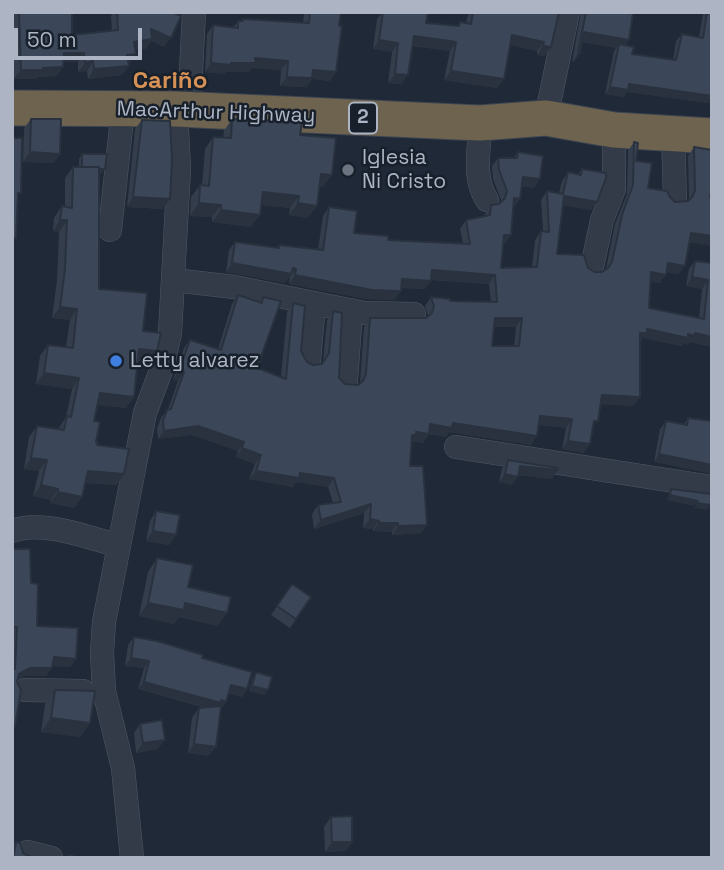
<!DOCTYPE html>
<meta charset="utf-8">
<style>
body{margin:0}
#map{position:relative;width:724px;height:870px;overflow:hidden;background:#1f2937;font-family:"Space Grotesk",sans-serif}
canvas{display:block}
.frame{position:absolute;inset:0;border:14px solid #adb5c5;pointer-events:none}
.scale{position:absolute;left:14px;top:28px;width:128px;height:32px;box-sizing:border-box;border:4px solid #adb5c5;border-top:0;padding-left:9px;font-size:21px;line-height:24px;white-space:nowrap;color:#adb5c5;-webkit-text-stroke:5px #18202c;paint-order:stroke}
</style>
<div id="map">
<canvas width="724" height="870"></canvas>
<div class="frame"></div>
<div class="scale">50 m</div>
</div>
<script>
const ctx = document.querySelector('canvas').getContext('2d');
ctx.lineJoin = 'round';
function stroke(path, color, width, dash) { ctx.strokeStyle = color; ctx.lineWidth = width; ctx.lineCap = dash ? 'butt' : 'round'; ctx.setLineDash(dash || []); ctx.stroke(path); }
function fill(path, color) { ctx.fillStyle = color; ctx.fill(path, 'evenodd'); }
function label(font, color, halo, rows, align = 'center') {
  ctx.font = font + ' "Space Grotesk",sans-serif'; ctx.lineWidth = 5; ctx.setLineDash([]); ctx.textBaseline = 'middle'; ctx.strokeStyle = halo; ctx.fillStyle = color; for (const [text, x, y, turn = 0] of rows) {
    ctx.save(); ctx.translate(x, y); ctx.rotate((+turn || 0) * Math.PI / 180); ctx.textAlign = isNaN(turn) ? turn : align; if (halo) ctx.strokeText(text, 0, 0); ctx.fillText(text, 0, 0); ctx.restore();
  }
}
const minor = new Path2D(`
 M189,110l5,-98
 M546,118l22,-106
 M480,123c0,26 -8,54 7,77
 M673,134l2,64
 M110,230l13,-121
 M592,267l10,-47 12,-31v-59
 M174,280l60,7 130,26 50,1
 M309,360l5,-57
 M346,381l5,-71
 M456,447l256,40
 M12,531c29,-12 78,7 107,15
 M25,690l58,1
 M27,852l24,6
 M132,858l-9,-90 -19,-77 -2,-38 2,-31 41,-209 18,-48 7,-32 9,-164 -3,-60`);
const highway = new Path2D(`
 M12,108l164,1 304,14 66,-5 68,12 98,6`);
stroke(minor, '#505866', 24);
stroke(highway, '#3d4552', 37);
stroke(minor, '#333b48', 23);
stroke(highway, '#6e634f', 35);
fill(new Path2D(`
 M12,12h60v23l40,-4 -1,-15 2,-4h59l-8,35 -13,-6 -5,8 -11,1 1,4 -8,9 1,3 -7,9 -34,4 -1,-8 -9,1v-10h-15l-6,14 -19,1 -2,2h-22z
 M304,12h37l-5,60 -6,9 -18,-2 -6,8 -26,-1 1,-16 -29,-2 -3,4h-23l-2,2 -19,-2 2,-38 6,-9 20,3 5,-7h4l1,-2 60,4z
 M382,12h46l-2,11 31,3 3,-4 6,1 3,-11h90l-8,35 -7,9 -7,-1v-4l-27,-6 -6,34 -7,9 -53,-8 6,-29 -38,-5 -10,38 -14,-1 4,-31 -19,-3 4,-30z
 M581,12l52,1 -7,32 6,9 41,6 3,-19 6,-7 17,3 4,-23 -12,-2h21v86l-4,5 -81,-11 -4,5 -18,-3 9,-43 2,-3 -34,-6 -2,11 -6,9h-2z
 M31,119l29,35 -7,9 -30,-1 1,-34z
 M232,119l68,16 23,52h-4l-11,31 -19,-3 1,-7 -29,-3 -10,22 -39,-5v-5l-22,-1 1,-19 9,-12h2l3,-36 8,-12 10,1 1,-7z
 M142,120l21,89 -36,-2 8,-78z
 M634,142l2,19 12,27 22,9 5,5 13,-1 1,-3 -1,-42 6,-9 16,50h2v49l-23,-4 -10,32 -13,-2 -6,11 -9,-1 -2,26 50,10 3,-29 -16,-3 3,-17 6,-8 17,2v84l-23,-5 -1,3 -4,-2 -3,3 -38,-8 -3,4 -6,64 -34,-2 -16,49 -22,-4 4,-21 -27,-3 -8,20 -82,-13 -3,5 -17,-3 -6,9 -11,-2 -2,25 11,67 -29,2v-3l-19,-1v-2l-10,-1 1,-15 -50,16 -2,-15 6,-9 15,-2 -5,-16 -32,-5 -3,5 -44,-8 6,-15 -19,-7 2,-6 -46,-16 -34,4 -1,-10 4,-11 7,-9 10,-28 -5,-1 11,-32 6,-8 28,9 14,-45 6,-9 22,7 3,-5 -6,71 24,9 6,-65 6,-9 8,48 6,11 6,3 9,-1 1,-2 4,-42 6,-9 6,67 6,6 13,1 2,-2 4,-56 6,-9h56l2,-3 -3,-9 6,-9 19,4 41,1 -2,-18 -58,-4 -6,9 -24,-1 -6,12 -29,-1 -77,-15 1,-6 -2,-1 -3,6 -59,-11 3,-22 6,-8 42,6 2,-3 39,5 5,-34 6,-9 25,26 34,7 75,3 -3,-14 6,-9 19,-4v-2l6,-9 9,-2 1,-3 -8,-21 -1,-13 6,-8h16l4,-6 16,36 -12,-2 -2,13 -6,8 -9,37h-2l-2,24 31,-1 3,-27 6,-9h2l-2,-31 6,-9 12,2 3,-12 6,-9 10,2 4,-5 9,41 -28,-5 -6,49 38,18h7l4,-3 9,-45 12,-30 1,-43zM494,327h22l-2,19h-22z
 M82,154l20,20h-3v115l44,42 14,20 -8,11 -11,-1 -4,36 -8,11 -28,-3 -4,16 2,21 21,43 -32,-2 -3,14 -8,11 -24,-5 1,-3 -18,-4 6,-25 -15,-2 5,-32 8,-11 21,3 8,-12 6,-28 -36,-5 4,-28 8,-11 18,2 4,-27 -18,-2 5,-38 2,-48 -6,-1 1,-13 8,-12 3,1v-29l8,-11h6v-8z
 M688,418l24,3 -58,41 6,-33 6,-8 18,3z
 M508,460l49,10 -5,9 -34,-4 -6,10 -13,-3 3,-14z
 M156,511l20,24 -7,10 -23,-4 4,-20z
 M12,549l19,34 6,43 39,33 -6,8 -17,-1 -7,10h-22l-6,4 -6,51z
 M157,558l31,29 30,39 -39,-9 -5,7 -35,-8 9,-44z
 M292,584l19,13 -21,31 -19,-13z
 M134,637l68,21 45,31 -5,8 -14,-4 -2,9 -5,7 -12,47 -21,-3 4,-35 7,-10h7l-68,-19 6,-21 -19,-2 3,-21z
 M256,672l9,23 -16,-4 4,-14z
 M55,690l35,33 -10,14 -39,-5 4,-28z
 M140,724l18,25 -22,4 -2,-20z
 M331,817l21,25 -6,9 -21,1 -1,-25z
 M16,842l7,11 6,3 5,2h-22v-10z`), '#333d4c');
fill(new Path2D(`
 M151,29l20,9 -7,9 -13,-6 -5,8 -18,2 6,-9z
 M583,32l46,8 -6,9 -4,-5 -3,4 -36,-6z
 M512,35l32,7 -7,9 -32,-7z
 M414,36l42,6 -6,9 -43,-6z
 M379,40l19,3 -6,9 -19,-3z
 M543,46l8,1 -7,9 -7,-1z
 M64,53h20l-6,9h-21z
 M578,53h2l-6,9h-2z
 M136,54l-6,9 -9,1 6,-9z
 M255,58l33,3 -7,9 -29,-2 -3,4h-23l-2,2 -19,-2 6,-9h20z
 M93,61l-6,10 -9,1 7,-9z
 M129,66l-7,9 -34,4 6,-10z
 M63,67l-6,9 -19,1 -2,2h-22l7,-9z
 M313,70l23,2 -6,9 -18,-2 -6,8 -26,-1 7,-9z
 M451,71l53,8 -7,9 -53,-8z
 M395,74l13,1 -6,9 -14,-1z
 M629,84l83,9v5l-4,5 -81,-11 -4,5 -18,-3 5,-7z
 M30,152l30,2 -7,9 -30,-1z
 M105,169l-3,5 -23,1 3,-5z
 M321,174l11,1 -9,12 -11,-1z
 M523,177l17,2 -6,9 -17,-2z
 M263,192l36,4 -9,12 -36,-4z
 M564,196l33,6 -6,8 -33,-5z
 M133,197l37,2 -7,10 -36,-2z
 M514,198l6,1 -6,8z
 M199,203l22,2 -9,12 -22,-1z
 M298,203l19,3 -9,12 -19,-3z
 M221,210l39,5 -9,12 -39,-5z
 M60,220h7l-8,12 -6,-1z
 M691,233l21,3v10l-27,-4z
 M504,235h7l-6,9h-7z
 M232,263l61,5 3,1 -11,14 -59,-11z
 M668,263l17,3 -6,8 -17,-3z
 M432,270l63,5 -6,9 -63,-5z
 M651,272l15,3 -6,8 -15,-2z
 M295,275l106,16 -6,9 -29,-1 -77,-15z
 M692,277l16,3 -6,9 -16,-3z
 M402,279l29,2 -6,8 -30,-2z
 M60,307l17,2 -7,11 -18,-2z
 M495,318h27l-6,9h-27z
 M647,329l41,5 7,-1 17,4v10l-23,-5 -1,3 -4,-2 -3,3 -38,-8 -2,4 -1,-9z
 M139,349l18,2 -8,11 -17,-2z
 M179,371l5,1 -6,9 -5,-1z
 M44,373l35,5 -7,11 -36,-5z
 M100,393l34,4 -8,11 -33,-4z
 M602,395l38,2 -6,9 -38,-2z
 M540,416l32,3 -6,9 -32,-4z
 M453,423l84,13 -6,9 -82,-13 -3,5 -17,-3 -6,9 -11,-2v-6l18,-11z
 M198,426l46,16 -6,9 -46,-16 -34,4 6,-8z
 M568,441l22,3 -6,9 -22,-4z
 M242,448l19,7 -6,9 -19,-7z
 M659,454l53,11v9l-58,-12z
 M31,458l16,2 -8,11 -15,-2z
 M520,466l37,4 -5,9 -37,-4z
 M88,471l36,3 -7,11 -37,-3z
 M256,471l44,2 34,5 -6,9 -32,-5 -3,5 -44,-8z
 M505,474l13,3 -6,8 -13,-3z
 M41,485l17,4 -7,11 -18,-4z
 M58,492l24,5 -8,11 -24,-5z
 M670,495l28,6 -4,5 -28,-6z
 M712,502v6l-3,-1 -2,3 -13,-2 3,-5z
 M371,504l-7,9 -50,16 7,-9z
 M370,519l9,2 -6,8 -10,-1z
 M379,523h19l-6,9 -19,-1z
 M427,525l-6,8 -29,2 6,-9z
 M153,531l23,4 -7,10 -23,-4z
 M148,603h37l42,10 -9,13 -39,-9 -5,7 -35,-8z
 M54,657l22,2 -6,8 -22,-1z
 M131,658l18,3 -5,7 -19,-2z
 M30,668h22l-6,8h-22l-11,6 6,-8z
 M144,682l77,18 5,2 -5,7 -5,1 -78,-21z
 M231,685l16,4 -5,8 -16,-5z
 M252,686l16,4 -3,5 -16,-4z
 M51,718l39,5 -10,14 -39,-5z
 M165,740l-7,9 -22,4 7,-10z
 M194,744l22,3 -7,9 -21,-3z
 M332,842h20l-6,9 -21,1z`), '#29323e');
const building = new Path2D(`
 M19,12h53v23l46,-5 -1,-18h55l9,4 -10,22 -20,-9 1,10 -18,3 2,12 -9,1 2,11 -35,3 -1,-8 -8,2 -1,-10h-20l-1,14 -20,1v2h-22z
 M310,12h31l-2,14h3l-6,46 -23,-2 -1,8 -25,-1 1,-16 -33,-3 1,5h-25v2l-20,-2 2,-38 25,3v-7h5v-2l66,4z
 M383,12h45l-2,11 33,3 1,-4 11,2 2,-12h86l-8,35 -8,-1 1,-4 -32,-7 -8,44 -53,-8 5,-29 -42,-6 -6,39 -13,-1 3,-31 -19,-3z
 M586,12l47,1 -4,27 -46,-8 -3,21h-2z
 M707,12h5v84l-83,-12 -1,6 -18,-3 9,-43 15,3 -2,7 44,6 6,-26 21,4z
 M31,119h30l-1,35 -30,-2z
 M232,119l70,3 -2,13 36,3 -4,37 -11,-1 -4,32 -19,-3 1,-7 -36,-4 -3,23 -39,-5v-5l-22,-2 1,-18 9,1 4,-49 18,1z
 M142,120l28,1 2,38 -2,40 -37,-2z
 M12,138h10l-1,55h-3l-2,45h-4z
 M634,142l4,1 -2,18 16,2 -4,25 19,3 3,6 5,5 13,-1 5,-5 2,-6 -1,-43 18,3v33l-2,14h2v39l-21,-3 -6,33 -17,-3 -2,12 -15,-3 -2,36 55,11 4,-39 -16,-3 3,-16 17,2v74l-17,-4 -1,3 -6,-2v4l-41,-9v4h-7v64l-38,-2 -4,26h-4l-4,23 -22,-3 4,-22 -32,-3 -3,20 -84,-13 -1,5 -22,-4 -1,10 -13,-2v3h-4l-2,31h13l4,59 -29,1v-3h-19v-2l-9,-2 1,-15 -50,16 -3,-15 23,-3 -7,-24 -34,-5 -1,5 -43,-7 5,-16 -19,-7 2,-6 -46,-16 -34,5 -1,-10 4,-11 4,-1 13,-37 -5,-1 11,-31 31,10 17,-55 24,8 1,-6 18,4 -24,67 29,11 7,-76 12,3 -4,45 6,11 6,3 9,-1 7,-11 4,-42 9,2 -3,65 6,6 13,1 5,-4 3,-7 4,-56h56l6,-5 2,-7 -3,-9 19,2v2l47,1 -2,-27 -63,-5 -1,11 -29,-2 -1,12 -29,-1 -77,-15 1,-6 -3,-1 -2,6 -59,-11 3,-21 44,6v-3l44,5 6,-43 28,4 -3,22 34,3v4l82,4 -4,-24 24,-5 1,-10 8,-1 6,-6 2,-7 -8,-21 -1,-12h19l1,-6 25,4 -3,23 -17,-2 -3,22 -6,-1 -3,37h-7l-3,33 36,-1 4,-36 8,1 -2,-41 16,3 5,-22 13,3 1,-6 24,4v5l-9,24 -33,-6 -7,58 27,1 4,13 7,4h7l6,-4 4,-6 10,-47 11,-30zM495,318h27l-3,28h-27z
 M82,154h25l-2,15h-6v-2h-17z
 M73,167h26v122l48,4 -4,38 18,2 -4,18 -18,-2 -5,48 -34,-4 -6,28 6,1 -4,20h2l-1,3 32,4 -5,25 -36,-3 -6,26 -24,-5v-3l-17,-4 6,-25 -16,-2 6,-32 27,4 3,-14 4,1 8,-39 -35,-5 4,-28 25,3 4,-39 -17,-2 5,-38 2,-49h-7l2,-14 10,2z
 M688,418l24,3v44l-53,-11 7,-33 21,4z
 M508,460l50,8 -1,2 -37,-4 -2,11 -13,-3z
 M671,489l41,5v8l-2,3 -13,-2 1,-2 -28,-6z
 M156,511l24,4 -4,20 -23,-4z
 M12,549h18l1,34 7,1 -1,42 41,2 -2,31 -22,-2 -2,11h-22l-11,6 -2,8 4,8 -6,36h-3v-58l3,1 2,-42h-5z
 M157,558l36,7 -5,22 43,10 -4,16 -42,-10 -1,7 -36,-7z
 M292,584l19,13 -15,22 -19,-13z
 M134,637l23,4 46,14 -1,3 50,14 -5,17 -16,-4 -5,17 -5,-2v3l-77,-21 5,-21 -18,-3z
 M256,672l16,5 -4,13 -16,-4z
 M55,690l40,1 -5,32 -39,-5z
 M221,706l-5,41 -22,-3 5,-36z
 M162,720l3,20 -22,3 -3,-19z
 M352,816v26h-20l-1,-25z
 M16,842l4,1 3,10 6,3 5,2h-21z
 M69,855l11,3h-13z`);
fill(building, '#3b4758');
stroke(building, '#29323e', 2);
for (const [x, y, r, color] of [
 [348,170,7,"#6b7280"],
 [116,361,7,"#3f7fe0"]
]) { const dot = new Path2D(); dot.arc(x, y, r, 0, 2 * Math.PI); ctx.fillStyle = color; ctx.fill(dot); stroke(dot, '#18202c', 2.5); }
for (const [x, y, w] of [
 [363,118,28]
]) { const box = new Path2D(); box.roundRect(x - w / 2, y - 15.5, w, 31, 5); ctx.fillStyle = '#18202c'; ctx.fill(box); stroke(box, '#adb5c5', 2); }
label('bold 19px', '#adb5c5', null, [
 ["2",363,118]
]);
label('21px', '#adb5c5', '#18202c', [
 ["MacArthur Highway",216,113,2]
]);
label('21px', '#adb5c5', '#18202c', [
 ["Iglesia",362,158],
 ["Ni Cristo",362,182],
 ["Letty alvarez",130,361]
], 'left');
label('bold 24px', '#d69156', '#18202c', [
 ["Cariño",170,81]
]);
</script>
